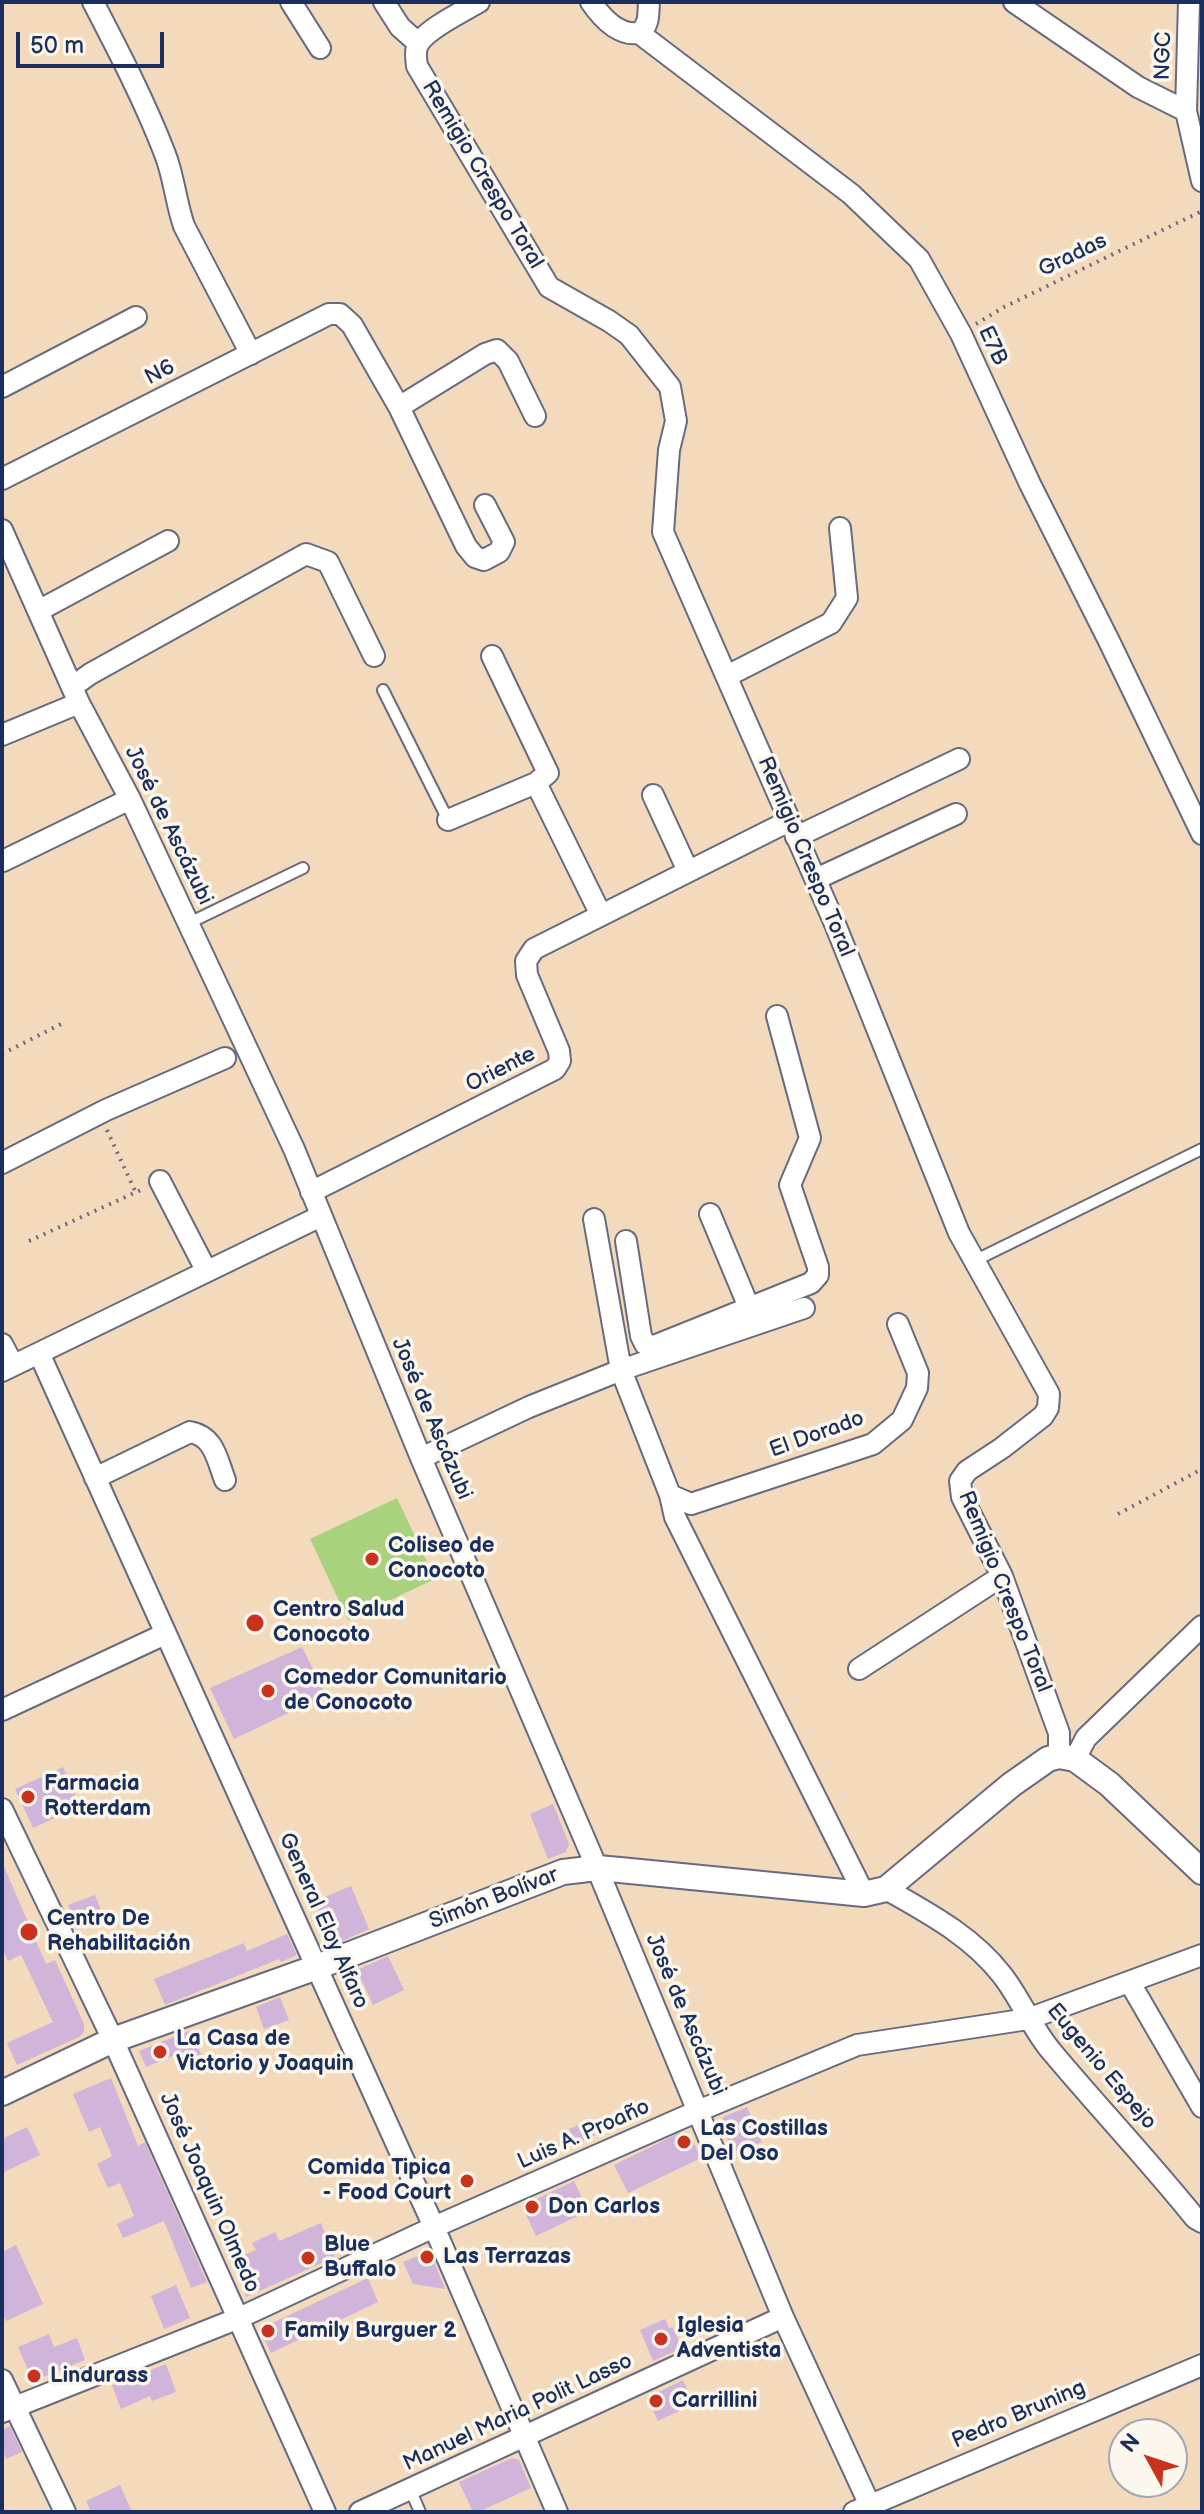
<!DOCTYPE html>
<meta charset="utf-8">
<style>
body{margin:0}
#map{position:relative;width:1204px;height:2514px;overflow:hidden;background:#f3dabc;font-family:"Balsamiq Sans",sans-serif}
canvas{display:block}
.frame{position:absolute;inset:0;border:4px solid #1b2f5e;pointer-events:none}
.north{position:absolute;left:1108px;top:2418px;width:80px;height:80px;box-sizing:border-box;background:#fbf7ec;border:2px solid #a1a7b3;border-radius:50%;rotate:310deg;font-size:22px;font-weight:700;line-height:32px;text-align:center;color:#1b2f5e}
.north::after{content:'';display:block;margin:auto;width:28px;height:36px;background:#c8321e;clip-path:polygon(50% 0,100% 100%,50% 72%,0 100%)}
.scale{position:absolute;left:16px;top:32px;width:148px;height:36px;box-sizing:border-box;border:4px solid #1b2f5e;border-top:0;padding-left:10px;font-size:24px;line-height:28px;white-space:nowrap;color:#1b2f5e;-webkit-text-stroke:6px #fbf7ec;paint-order:stroke}
</style>
<div id="map">
<canvas width="1204" height="2514"></canvas>
<div class="frame"></div>
<div class="north">N</div>
<div class="scale">50 m</div>
</div>
<script>
const ctx = document.querySelector('canvas').getContext('2d');
ctx.lineJoin = 'round';
function fill(path, color) { ctx.fillStyle = color; ctx.fill(path, 'evenodd'); }
function stroke(path, color, width, dash) { ctx.strokeStyle = color; ctx.lineWidth = width; ctx.lineCap = dash ? 'butt' : 'round'; ctx.setLineDash(dash || []); ctx.stroke(path); }
function label(font, color, halo, rows, align = 'center') {
  ctx.font = font + ' "Balsamiq Sans",sans-serif'; ctx.lineWidth = 7; ctx.setLineDash([]); ctx.textBaseline = 'middle'; ctx.strokeStyle = halo; ctx.fillStyle = color; for (const [text, x, y, turn = 0] of rows) {
    ctx.save(); ctx.translate(x, y); ctx.rotate((+turn || 0) * Math.PI / 180); ctx.textAlign = isNaN(turn) ? turn : align; if (halo) ctx.strokeText(text, 0, 0); ctx.fillText(text, 0, 0); ctx.restore();
  }
}
fill(new Path2D(`
 M397,1498l38,81 -87,41 -38,-81z`), '#a8d27e');
fill(new Path2D(`
 M302,1647l24,48 -92,44 -24,-51z
 M63,1767l12,28 -3,15 -39,18 -18,-39z
 M553,1804l16,40 -3,8 -18,7 -18,-45z
 M2,1862l44,102 9,-4 29,64v8l-5,5 -62,28 -10,-22 46,-21 -32,-67 -13,6 -6,-13z
 M351,1886l18,43 -27,12 -11,-3 -16,-37z
 M95,1895l7,19 -27,10 -7,-19z
 M287,1934l10,21 -16,7 -2,-3 -114,46 -11,-26 90,-36 3,8z
 M388,1956l16,34 -31,15 -16,-35z
 M280,1997l9,23 -25,9 -8,-22z
 M191,2030l12,29 -20,8 -5,-13 -32,13 -7,-16z
 M111,2078l27,68 7,-4 62,140 -16,6 -27,-67 -41,17 -6,-14 17,-8 -14,-33 -12,5 -11,-24 15,-8 -12,-29 -11,5 -16,-38z
 M747,2107l15,35 -28,12 -13,-30 2,-7z
 M589,2121l6,14 -20,9 -6,-15z
 M27,2127l13,28 -38,18v-34z
 M679,2133l12,4 10,21 -73,35 -14,-28z
 M574,2181l14,30 -52,25 -14,-30z
 M321,2223l14,34 -89,40 -15,-37 25,-10 -4,-7 23,-11 4,9z
 M16,2245l27,59 -37,17 -4,-9v-60z
 M430,2251l15,38 -32,-5 -10,-22z
 M368,2278l10,24 -107,51 -9,-19 4,-8z
 M176,2285l14,33 -26,11 -13,-33z
 M665,2319l4,9 4,-1 9,21 -29,13 -13,-31z
 M49,2334l5,13 23,-9 8,22 -52,21 -15,-34z
 M166,2364l10,28 -24,9 -2,-5 -29,13 -9,-24z
 M683,2380l11,24 -36,17 -11,-23z
 M10,2426l12,26 -16,7 -4,-11v-18z
 M512,2458l7,2 12,28 -53,24h-5l-14,-30z
 M120,2485l12,27h-41l-5,-11z`), '#d0b4da');
const service = new Path2D(`
 M383,690l65,130
 M189,923l114,-55
 M974,1261l228,-112
 M410,2489l10,23`);
const minor = new Path2D(`
 M93,2c26,50 52,100 72,152 9,23 11,49 19,72l67,128
 M291,2l29,46
 M384,2l16,25 18,16
 M479,2c-15,9 -57,29 -62,45 -2,6 -1,12 0,19l132,221 60,34 20,14 41,52 6,34 -7,29 -6,82 172,392 124,309 90,161 -1,14 -5,8 -41,32 -35,23 -7,10 2,16 40,79 57,157v23
 M591,2c11,16 28,34 48,31l212,161 68,65 42,75 69,150 79,157 93,193
 M1014,2l124,85 48,24
 M1189,2l-3,109 16,70
 M639,33c11,-8 9,-19 10,-31
 M2,387l134,-70
 M399,407l86,-53 12,-4 11,11 27,55
 M2,479l327,-165h11l12,11 47,82 67,139 9,11 9,3 15,-8 5,-10 -19,-37
 M2,530l77,173 51,96 164,350 127,309 176,410 186,449 90,195
 M38,611l130,-70
 M727,676l104,-53 16,-25 -7,-70
 M72,687l18,-13 216,-120 22,8 46,94
 M2,735l77,-32
 M536,783l65,132
 M653,795l35,76
 M448,820l88,-37 12,-10 -56,-117
 M796,837l163,-78
 M3,861l127,-62
 M816,879l140,-65
 M2,1163l104,-53 119,-52
 M160,1181l46,89
 M311,1192l244,-123 5,-8 -1,-10 -32,-76 -1,-14 8,-12 255,-128
 M710,1214l43,103
 M594,1219l27,151 49,125 21,9 182,-60 29,-24 15,-32 1,-15 -20,-49
 M626,1241l15,95 4,8 9,2 157,-63 7,-8v-8l-28,-82 20,-47 -33,-122
 M2,1344l11,21
 M39,1353l395,874 123,285
 M2,1371l319,-155
 M421,1458l108,-51 92,-37 183,-62
 M95,1478l95,-46c24,4 27,27 35,48
 M670,1495l5,22 189,377
 M859,1669l143,-93
 M2,1710l163,-76
 M1075,1759l11,-21 116,-112
 M2,1809l111,231 212,472
 M886,1889c42,24 86,47 116,86 19,24 30,54 50,77 47,56 97,109 143,166l7,4
 M1130,1983l72,124
 M2,2380l63,132
 M2,2412l237,-94 195,-91 264,-116 159,-66 171,-26 174,-64
 M360,2512l423,-195
 M854,2512l348,-147`);
const tertiary = new Path2D(`
 M2,2093l111,-53 204,-73 246,-95 34,-4 23,2 244,24 22,-5 125,-104 37,-26 11,-3 16,3 34,25 93,88`);
stroke(service, '#676b7f', 14);
stroke(minor, '#676b7f', 24);
stroke(tertiary, '#676b7f', 28);
stroke(new Path2D(`
 M976,324l28,-17 198,-96
 M2,1054l61,-31
 M107,1130l28,61
 M29,1241l114,-52
 M1118,1514l84,-45`), '#676b7f', 4, [2, 6]);
stroke(service, '#fff', 10);
stroke(minor, '#fff', 20);
stroke(tertiary, '#fff', 24);
for (const [x, y, r, color] of [
 [372,1559,8,"#c8321e"],
 [255,1623,10,"#c8321e"],
 [268,1691,8,"#c8321e"],
 [28,1797,8,"#c8321e"],
 [29,1932,10,"#c8321e"],
 [160,2052,8,"#c8321e"],
 [684,2142,8,"#c8321e"],
 [467,2181,8,"#c8321e"],
 [532,2207,8,"#c8321e"],
 [427,2257,8,"#c8321e"],
 [308,2258,8,"#c8321e"],
 [268,2331,8,"#c8321e"],
 [661,2339,8,"#c8321e"],
 [34,2376,8,"#c8321e"],
 [656,2401,8,"#c8321e"]
]) { const dot = new Path2D(); dot.arc(x, y, r, 0, 2 * Math.PI); ctx.fillStyle = color; ctx.fill(dot); stroke(dot, '#fbf7ec', 3); }
label('22px', '#1b2f5e', '#fbf7ec', [
 ["NGC",1164,56,-88],
 ["Remigio Crespo Toral",482,175,59],
 ["Gradas",1073,256,-26],
 ["E7B",992,346,65],
 ["N6",160,373,-27],
 ["José de Ascázubi",168,826,64],
 ["Remigio Crespo Toral",805,857,67],
 ["Oriente",501,1070,-27],
 ["José de Ascázubi",431,1419,67],
 ["El Dorado",817,1435,-20],
 ["Remigio Crespo Toral",1004,1592,68],
 ["Simón Bolívar",494,1899,-21],
 ["General Eloy Alfaro",323,1921,66],
 ["José de Ascázubi",685,2015,67],
 ["Eugenio Espejo",1101,2067,50],
 ["Luis A. Proaño",584,2135,-24],
 ["José Joaquin Olmedo",209,2193,66],
 ["Manuel Maria Polit Lasso",518,2413,-25],
 ["Pedro Bruning",1019,2415,-23]
]);
label('bold 22px', '#1b2f5e', '#fbf7ec', [
 ["Coliseo de",388,1546],
 ["Conocoto",388,1571],
 ["Centro Salud",273,1610],
 ["Conocoto",273,1635],
 ["Comedor Comunitario",284,1678],
 ["de Conocoto",284,1703],
 ["Farmacia",44,1784],
 ["Rotterdam",44,1809],
 ["Centro De",47,1919],
 ["Rehabilitación",47,1944],
 ["La Casa de",176,2039],
 ["Victorio y Joaquin",176,2064],
 ["Las Costillas",700,2129],
 ["Del Oso",700,2154],
 ["Comida Tipica",451,2168,"right"],
 ["- Food Court",451,2193,"right"],
 ["Don Carlos",548,2207],
 ["Blue",324,2245],
 ["Buffalo",324,2270],
 ["Las Terrazas",443,2257],
 ["Iglesia",677,2326],
 ["Adventista",677,2351],
 ["Family Burguer 2",284,2331],
 ["Lindurass",50,2376],
 ["Carrillini",672,2401]
], 'left');
</script>
